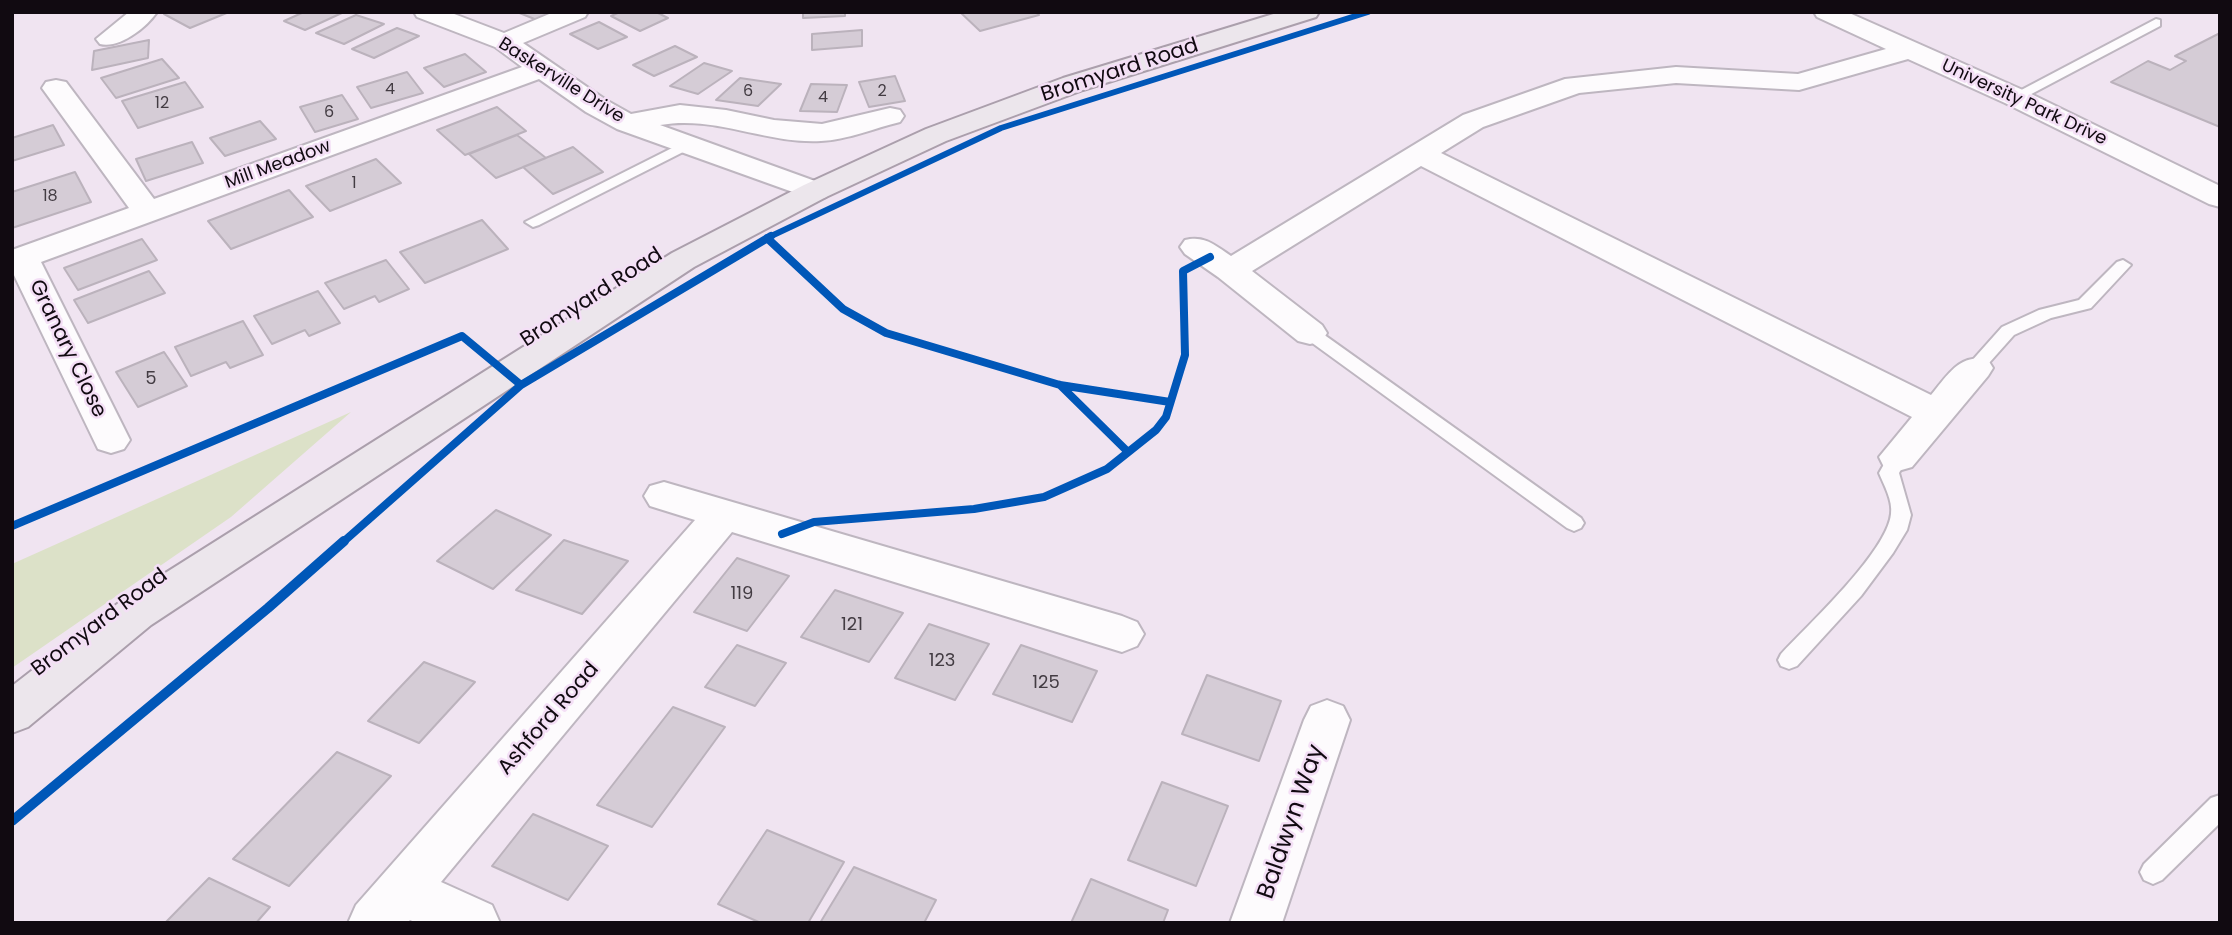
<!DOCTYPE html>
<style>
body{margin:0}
#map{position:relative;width:2232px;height:935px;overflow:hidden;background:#f0e4f1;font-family:Poppins,sans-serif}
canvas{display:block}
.frame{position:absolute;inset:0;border:14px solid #110a11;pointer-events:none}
</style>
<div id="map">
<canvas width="2232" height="935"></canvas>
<div class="frame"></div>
</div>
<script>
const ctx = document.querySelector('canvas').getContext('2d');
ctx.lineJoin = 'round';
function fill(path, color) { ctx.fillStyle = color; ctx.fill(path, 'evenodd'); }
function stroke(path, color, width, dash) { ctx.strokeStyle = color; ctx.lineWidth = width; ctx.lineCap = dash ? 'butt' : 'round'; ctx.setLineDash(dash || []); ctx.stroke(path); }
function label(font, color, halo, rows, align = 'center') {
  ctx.font = font + ' Poppins,sans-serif'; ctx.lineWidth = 5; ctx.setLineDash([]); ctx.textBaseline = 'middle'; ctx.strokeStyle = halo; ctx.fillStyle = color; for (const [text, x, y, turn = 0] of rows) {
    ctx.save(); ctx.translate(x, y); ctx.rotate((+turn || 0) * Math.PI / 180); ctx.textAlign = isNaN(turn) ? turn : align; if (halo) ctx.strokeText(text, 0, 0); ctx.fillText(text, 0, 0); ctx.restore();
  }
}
fill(new Path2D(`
 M351,412l-120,105 -219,151v-104z`), '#dce1c8');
const building = new Path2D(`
 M168,12h61l-39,16 -26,-14z
 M304,12h40l-39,18 -21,-9z
 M517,12h37l-17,8z
 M620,12h36l12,6 -28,13 -29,-15z
 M803,12h42v4l-42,2z
 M960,12h76l3,3 -59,16z
 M356,15l28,9 -40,20 -28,-11z
 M599,22l28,15 -29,12 -28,-15z
 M397,28l22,8 -45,22 -22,-9z
 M862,30v16l-50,4v-16z
 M2220,33v94l-109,-45 37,-21 22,9 16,-9 -11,-5z
 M149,40l-1,18 -56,12 2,-19z
 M675,46l22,11 -43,19 -21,-11z
 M465,54l21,18 -42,15 -20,-19z
 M162,59l17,19 -63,20 -15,-20z
 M704,63l28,8 -34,23 -28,-8z
 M407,72l16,21 -52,15 -14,-21z
 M895,76l10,25 -36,6 -10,-25z
 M740,78l41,6 -23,22 -42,-6z
 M185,82l18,25 -65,21 -16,-27z
 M811,84l36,1 -10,27 -37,-1z
 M342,95l16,24 -43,13 -15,-25z
 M497,107l29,24 -61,24 -28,-25z
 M260,121l16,18 -51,17 -15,-18z
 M53,125l11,20 -52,16v-23z
 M517,135l29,23 -50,20 -27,-24z
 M192,142l11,21 -57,18 -10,-22z
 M573,147l30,25 -50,22 -30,-27z
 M376,159l25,24 -71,28 -24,-25z
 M75,172l16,30 -79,26v-36z
 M289,190l24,27 -82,32 -23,-28z
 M482,220l26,29 -83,34 -25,-31z
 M142,239l15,21 -79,30 -14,-22z
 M386,260l23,29 -30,13 -4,-6 -31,13 -19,-26z
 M149,271l16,22 -77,30 -14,-23z
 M318,291l22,32 -31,13 -4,-6 -33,14 -18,-28z
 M243,321l20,34 -33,13 -4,-6 -35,14 -16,-29z
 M164,352l23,34 -49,21 -22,-35z
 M496,510l55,25 -58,54 -56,-28z
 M564,540l64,21 -46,53 -66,-24z
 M737,558l52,18 -42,55 -53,-19z
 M835,590l68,23 -34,49 -68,-25z
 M929,624l60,20 -34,56 -60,-22z
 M737,645l49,18 -31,43 -50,-19z
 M1021,645l76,26 -25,51 -79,-28z
 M424,662l51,20 -56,61 -51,-22z
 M1207,675l74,26 -22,60 -77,-27z
 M673,707l52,20 -73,100 -55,-22z
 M337,752l54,24 -102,110 -56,-27z
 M1162,782l66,24 -32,80 -68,-26z
 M533,814l75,32 -40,54 -76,-34z
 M767,830l77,32 -36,61h-47l-43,-19z
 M854,867l82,33 -12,23h-104z
 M209,878l61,29 -14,16h-91z
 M1091,879l77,31 -5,13h-92z`);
fill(building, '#d5ccd6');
stroke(building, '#bbb2bc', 2);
const service = new Path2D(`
 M2156,19l4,1v6l-140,74h-10l-2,-3z
 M684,142l5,1 2,3 -2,3 -150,76 -6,2 -8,-5z
 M2123,260l8,5 -40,43 -40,10 -37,17 -33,37h-12l-3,-4 3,-4 33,-37 37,-17 40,-10 38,-38z
 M1310,327l6,2 265,189 3,5 -3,5 -7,3 -7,-3 -263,-191 -3,-4 3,-4z
 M1898,450l7,2 3,5 -9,16 12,42 -4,15 -14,23 -32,43 -64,70 -8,3 -8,-3 -3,-6 3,-6c27,-29 106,-102 110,-140 2,-13 -7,-29 -12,-41l12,-21z
 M2220,795v28l-58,57 -9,4 -9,-4 -4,-8 4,-8 67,-66z`);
const minor = new Path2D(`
 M129,12h28c-11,16 -38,37 -57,32l-4,-5z
 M414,12h35l55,21 50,-21h34l-3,5 -62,26 83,57 25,14 49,-9 46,5 48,10 48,4 68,-16 10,2 4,6 -4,6c-25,6 -54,18 -79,19 -55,3 -106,-26 -161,-16l166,60 4,6 -4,6 -11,3 -198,-71 -31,-17 -47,-33 -498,183 89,178 -6,9 -13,4 -13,-4 -86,-178v-21l117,-42 -87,-120 4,-6 10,-2 10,2 88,117 368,-132 -27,-20 -78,-30z
 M1814,12h33l178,79 195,95v21l-11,-3 -204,-101 -97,-44 -109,31 -123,-7 -97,10 -96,34 -42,26 490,242c16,-19 29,-43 57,-35l5,8 -5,8 -76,91 -14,4 -14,-4 -5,-10 33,-40 -491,-251 -169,105 70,54 5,8 -5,8 -12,3 -12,-3 -80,-64 -33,-23 -5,-7 5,-7c19,-5 30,5 46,16l232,-141 102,-36 111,-12 122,7 88,-25 -69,-32z
 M664,482l458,134 15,6 7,12 -7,12 -15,6 -390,-120 -291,350 51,23 8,18h-83l-7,-3 -3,3h-59l8,-18 339,-385 -45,-14 -6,-10 6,-10z
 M1327,700l16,6 7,14 -68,203h-52l74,-203 7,-14z`);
const primary = new Path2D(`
 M1280,12h39l-3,5 -233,73 -137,51 -120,56 -132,70 -543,358 -123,102 -16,6v-47l109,-85 551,-348 132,-68 122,-56 137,-51z`);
stroke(service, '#beb6c0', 4);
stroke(minor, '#beb6c0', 4);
stroke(primary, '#ab9fac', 4);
fill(service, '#fdfbfd');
fill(minor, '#fdfbfd');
fill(primary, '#ece6ec');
stroke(new Path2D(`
 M767,238l234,-110 367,-116`), '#0057b8', 6);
stroke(new Path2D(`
 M767,238l76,71 43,24 174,52 110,17
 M521,385l250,-149
 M1060,385l68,67
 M12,526l450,-190 59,49 -179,158
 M782,534l32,-12 160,-13 70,-12 63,-28 49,-39 10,-13 19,-62 -2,-84 27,-14`), '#0057b8', 8);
stroke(new Path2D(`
 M12,821l256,-213 76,-67`), '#0057b8', 10);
label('16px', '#433c43', null, [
 ["4",390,90],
 ["6",748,92],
 ["2",882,92],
 ["4",823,98],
 ["12",162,104],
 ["6",329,113],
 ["1",354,184],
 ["18",50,197]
]);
label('18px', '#110a11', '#f4dff6', [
 ["Baskerville Drive",561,81,32],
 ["University Park Drive",2024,103,25],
 ["Mill Meadow",278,165,-20]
]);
label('18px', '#433c43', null, [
 ["5",151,379],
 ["119",742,594],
 ["121",852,625],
 ["123",942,661],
 ["125",1046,683]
]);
label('21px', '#110a11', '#f4dff6', [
 ["Bromyard Road",1120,71,-18],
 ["Bromyard Road",592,298,-33],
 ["Granary Close",67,349,64],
 ["Bromyard Road",100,623,-37],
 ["Ashford Road",549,719,-49]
]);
label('24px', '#110a11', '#f4dff6', [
 ["Baldwyn Way",1292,822,-71]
]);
</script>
